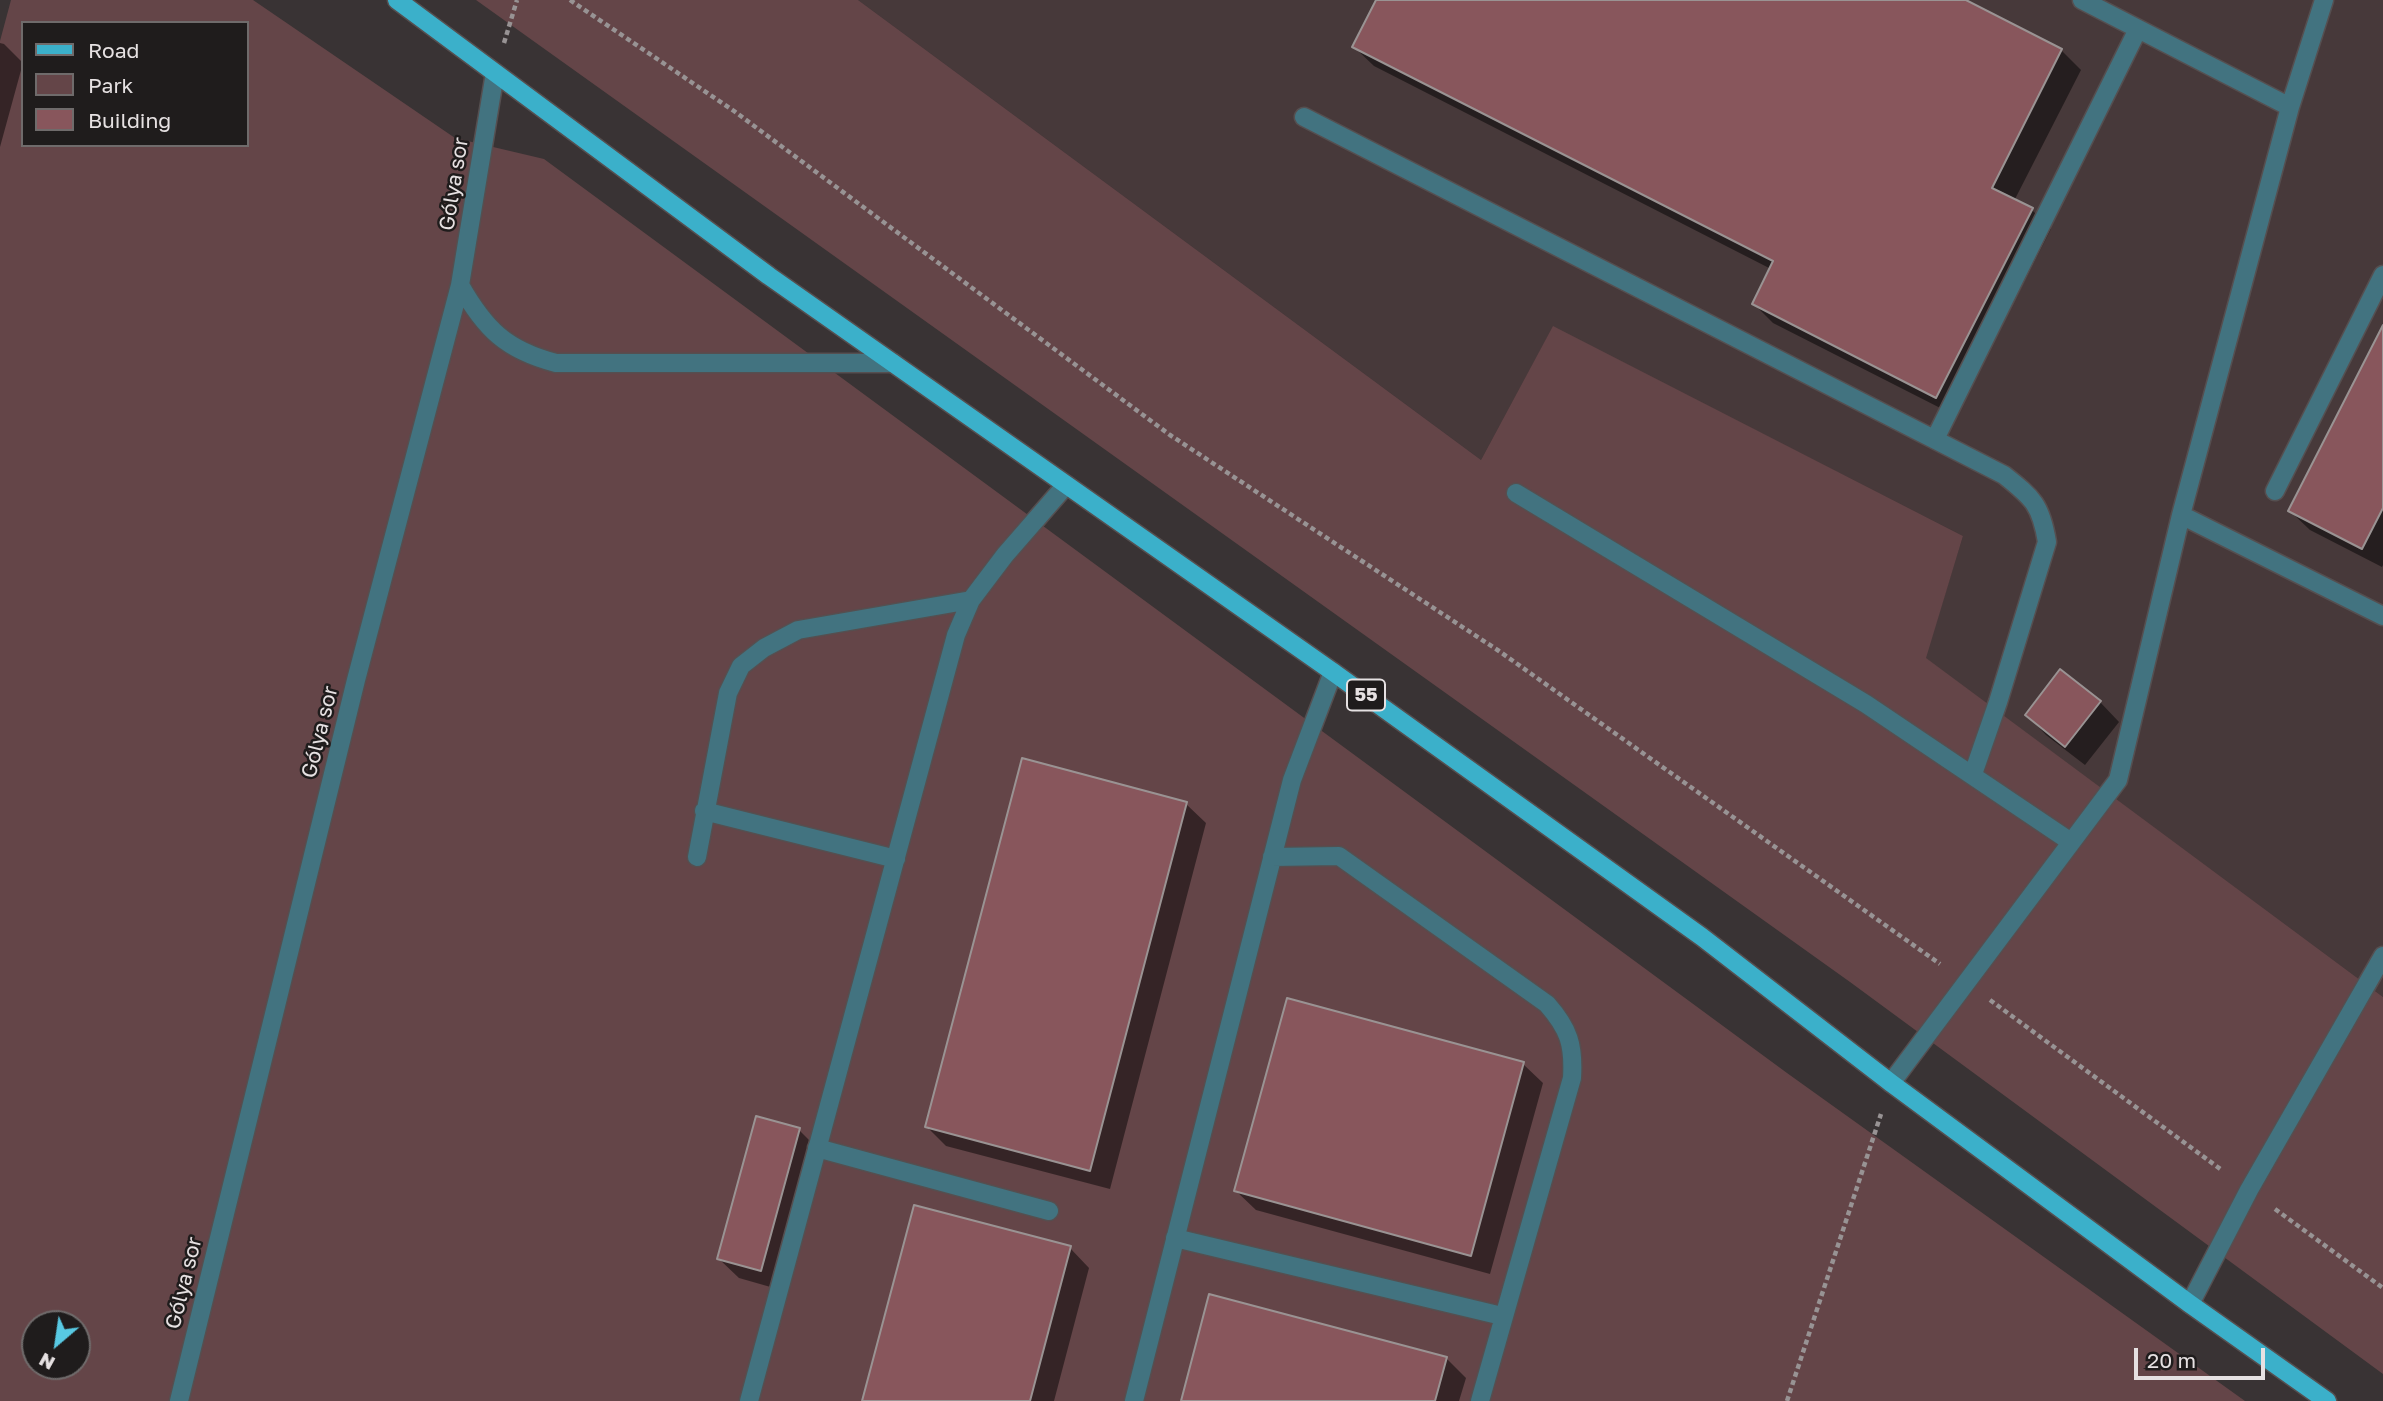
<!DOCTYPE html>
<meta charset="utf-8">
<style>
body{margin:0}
#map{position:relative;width:2383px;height:1401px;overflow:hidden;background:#393334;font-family:"Golos Text",sans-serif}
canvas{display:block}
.legend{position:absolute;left:21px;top:21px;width:228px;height:126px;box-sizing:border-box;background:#1f1c1c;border:2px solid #6f6b6b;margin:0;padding:9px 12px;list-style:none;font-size:21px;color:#e6e1e2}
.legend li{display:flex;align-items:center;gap:14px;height:35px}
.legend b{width:35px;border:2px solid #6f6b6b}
.north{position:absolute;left:21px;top:1310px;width:70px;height:70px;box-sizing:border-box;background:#1f1c1c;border:2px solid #6f6b6b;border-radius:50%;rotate:209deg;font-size:19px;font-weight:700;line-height:28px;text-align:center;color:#e6e1e2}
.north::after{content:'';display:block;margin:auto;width:24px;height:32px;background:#58c9e3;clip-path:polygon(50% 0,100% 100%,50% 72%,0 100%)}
.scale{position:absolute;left:2134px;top:1348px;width:131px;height:32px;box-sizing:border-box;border:4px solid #e6e1e2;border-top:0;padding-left:9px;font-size:21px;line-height:24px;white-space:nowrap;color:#e6e1e2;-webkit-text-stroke:5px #1f1c1c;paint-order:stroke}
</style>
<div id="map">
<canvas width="2383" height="1401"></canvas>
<ul class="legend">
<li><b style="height:9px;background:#3bb0ca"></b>Road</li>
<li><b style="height:19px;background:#644548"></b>Park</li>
<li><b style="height:19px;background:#88565c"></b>Building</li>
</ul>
<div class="north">N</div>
<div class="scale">20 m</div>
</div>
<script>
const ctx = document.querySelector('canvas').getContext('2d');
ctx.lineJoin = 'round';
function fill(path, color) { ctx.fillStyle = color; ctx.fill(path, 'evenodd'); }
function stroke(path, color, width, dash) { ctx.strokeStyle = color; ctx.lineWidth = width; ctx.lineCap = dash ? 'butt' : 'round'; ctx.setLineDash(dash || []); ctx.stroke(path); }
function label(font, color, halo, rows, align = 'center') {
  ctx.font = font + ' "Golos Text",sans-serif'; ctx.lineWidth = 5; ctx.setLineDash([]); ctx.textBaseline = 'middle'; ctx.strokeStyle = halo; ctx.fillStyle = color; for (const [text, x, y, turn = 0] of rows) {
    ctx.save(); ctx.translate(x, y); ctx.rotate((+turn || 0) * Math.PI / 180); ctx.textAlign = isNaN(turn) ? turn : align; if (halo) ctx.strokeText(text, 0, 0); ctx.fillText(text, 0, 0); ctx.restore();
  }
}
fill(new Path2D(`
 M858,0h1525v997l-458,-339 38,-122 -410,-209 -72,133z`), '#47393a');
fill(new Path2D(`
 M11,0h242l202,138 89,21 1243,914 458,328h-2245v-1360zM23,23h224v122h-224zM35,1324h42v42h-42z
 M476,0h382l623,460 72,-134 410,210 -37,122 457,339v377l-533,-392z`), '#644548');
fill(new Path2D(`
 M1378,0h585l98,50 20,20 -67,131 18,9 19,19 -95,187 -183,-93 -19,-19 17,-35 -397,-203 -20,-19z
 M0,43l4,1 19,19 -23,84z
 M2383,329v236l-1,2 -72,-37 -20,-19z
 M2100,702l19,20 -34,43 -39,-30 -19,-20z
 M1186,804l20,19 -96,366 -164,-43 -19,-19z
 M1523,1064l20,19 -53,191 -234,-64 -20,-19z
 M799,1130l19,19 -37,141 -42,-12 -20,-19z
 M1070,1248l19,20 -35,133h-190z
 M1446,1358l20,20 -7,23h-276z`), '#0007');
const building = new Path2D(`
 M1376,0h590l96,49 -70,139 41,20 -97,190 -184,-94 21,-43 -421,-214z
 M2383,325v183l-21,41 -74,-38z
 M2060,669l41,32 -36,46 -40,-32z
 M1022,758l165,44 -97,369 -165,-44z
 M1287,998l237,64 -53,194 -237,-65z
 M756,1116l44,12 -39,143 -44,-12z
 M914,1205l157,41 -41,155h-168z
 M1209,1294l238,63 -12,44h-254z`);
fill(building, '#88565c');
stroke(building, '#9a9393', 2);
const minor = new Path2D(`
 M2082,0l208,107
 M1304,117l700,358c29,23 37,30 43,67l-49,160 -25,72
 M460,285c25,44 46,65 96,78h337
 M1935,439l203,-410
 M2275,491l108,-216
 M1516,493l350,211 205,138
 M2181,515l202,101
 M704,811l192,48
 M697,857l31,-164 13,-27 23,-18 34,-18 173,-30
 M1272,857l67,-1 208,148c22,25 27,41 25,74l-92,323
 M1891,1083l227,-303 63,-265 109,-408 34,-107
 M817,1148l232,63
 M1175,1238l327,78
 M2190,1304l59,-114 134,-234
 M179,1401l177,-721 104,-395 35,-212
 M749,1401l207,-766 15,-35 34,-45 61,-70
 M1134,1401l158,-621 41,-108`);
const major = new Path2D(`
 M397,0l372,276 564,396 369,265 189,146 299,221 137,97`);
stroke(minor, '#554f50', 21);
stroke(major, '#554f50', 21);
stroke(new Path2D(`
 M570,0l164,111 436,324 329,216 441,313
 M504,43l13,-43
 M1990,1000l233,171
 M2275,1209l108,79
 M1787,1401l94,-287`), '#989394', 4.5, [5, 3.5]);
stroke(minor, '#427380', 18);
stroke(major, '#3bb0ca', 18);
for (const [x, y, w] of [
 [1366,695,38]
]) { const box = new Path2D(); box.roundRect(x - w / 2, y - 15.5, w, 31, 5); ctx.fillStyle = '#1f1c1c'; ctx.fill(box); stroke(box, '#e6e1e2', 2); }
label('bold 19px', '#e6e1e2', null, [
 ["55",1366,695]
]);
label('21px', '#e6e1e2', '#1f1c1c', [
 ["Gólya sor",454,184,-81],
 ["Gólya sor",320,732,-76],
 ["Gólya sor",184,1283,-76]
]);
</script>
